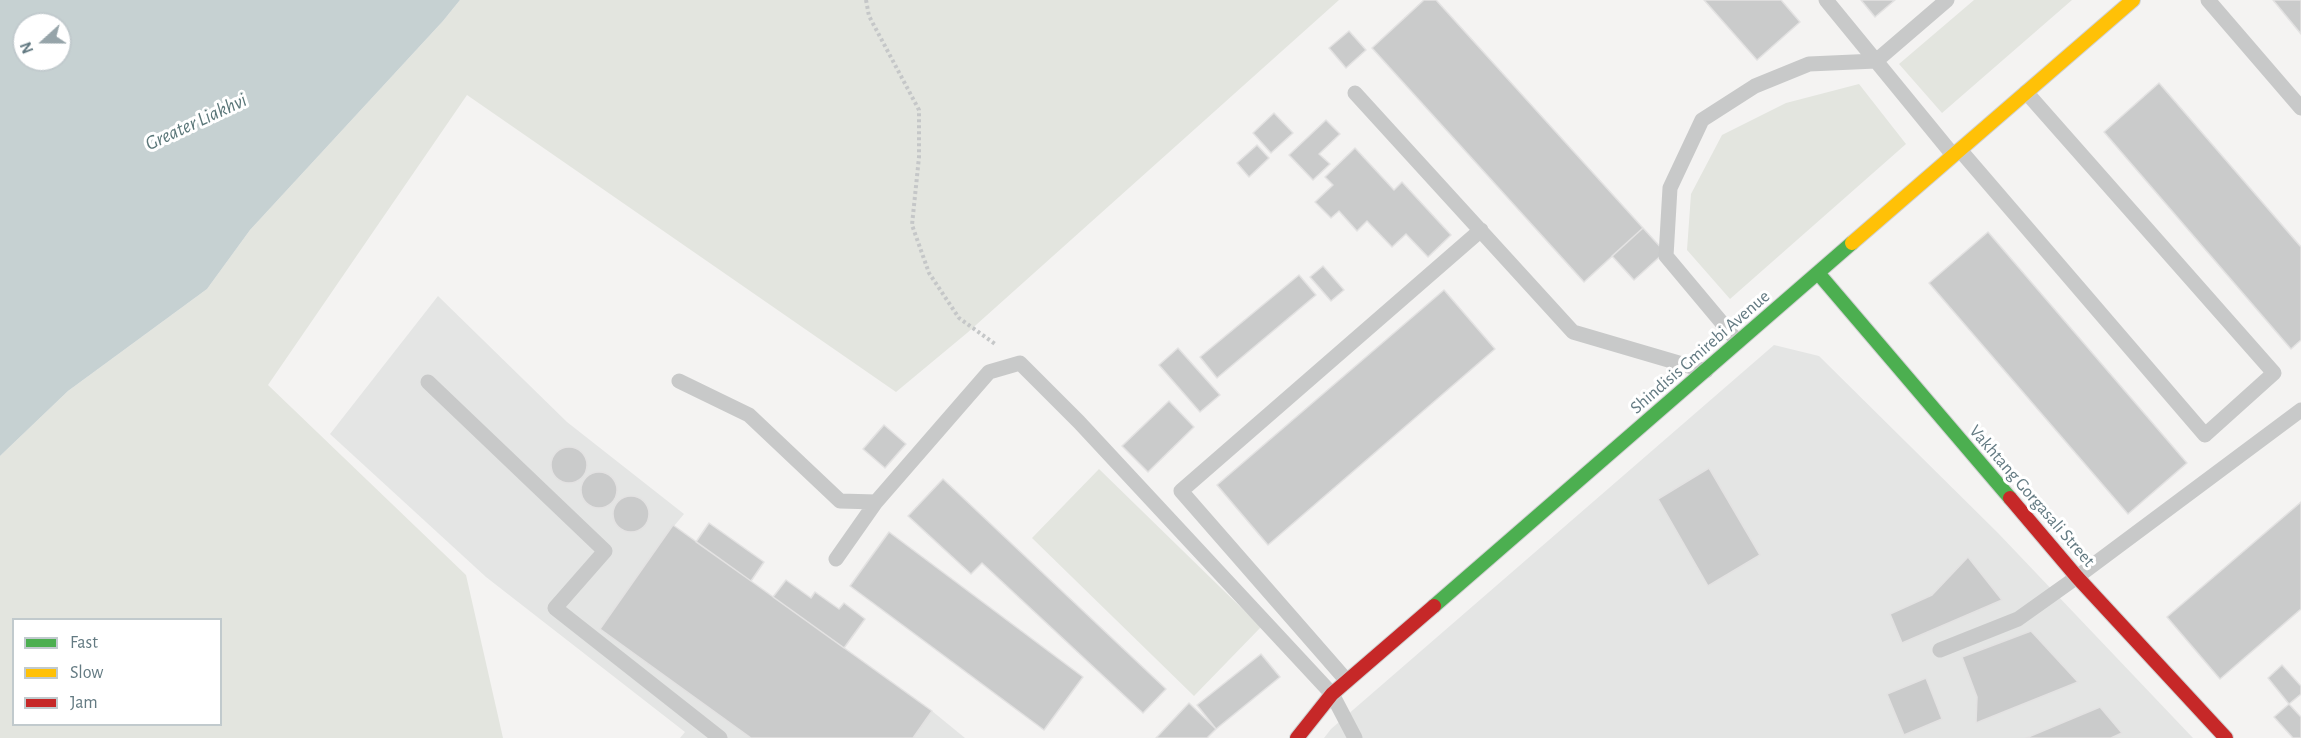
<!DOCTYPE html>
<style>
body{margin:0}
#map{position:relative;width:2301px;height:738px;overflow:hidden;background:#f4f3f2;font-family:"Alegreya Sans",sans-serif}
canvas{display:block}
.legend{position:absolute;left:12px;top:618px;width:210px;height:108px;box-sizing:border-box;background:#fff;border:2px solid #c1cacd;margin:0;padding:8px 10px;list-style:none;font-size:18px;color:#637a82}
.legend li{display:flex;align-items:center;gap:12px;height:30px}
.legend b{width:30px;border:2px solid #c1cacd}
.north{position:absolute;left:12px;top:12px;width:60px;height:60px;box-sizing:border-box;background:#fff;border:2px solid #c1cacd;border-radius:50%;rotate:249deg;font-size:16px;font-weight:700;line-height:24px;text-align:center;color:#637a82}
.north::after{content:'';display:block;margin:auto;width:21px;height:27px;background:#96a4a9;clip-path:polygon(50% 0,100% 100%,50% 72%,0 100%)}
</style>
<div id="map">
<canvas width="2301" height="738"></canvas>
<ul class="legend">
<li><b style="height:8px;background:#4caf50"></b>Fast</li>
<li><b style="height:8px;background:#ffc107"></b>Slow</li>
<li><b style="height:8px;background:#c62828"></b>Jam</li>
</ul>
<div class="north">N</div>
</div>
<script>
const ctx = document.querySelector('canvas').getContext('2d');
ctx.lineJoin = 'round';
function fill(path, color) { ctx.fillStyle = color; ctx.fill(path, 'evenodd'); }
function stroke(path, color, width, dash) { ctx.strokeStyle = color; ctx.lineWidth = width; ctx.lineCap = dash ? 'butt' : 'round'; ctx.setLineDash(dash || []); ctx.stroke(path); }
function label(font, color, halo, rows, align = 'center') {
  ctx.font = font + ' "Alegreya Sans",sans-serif'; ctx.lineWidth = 6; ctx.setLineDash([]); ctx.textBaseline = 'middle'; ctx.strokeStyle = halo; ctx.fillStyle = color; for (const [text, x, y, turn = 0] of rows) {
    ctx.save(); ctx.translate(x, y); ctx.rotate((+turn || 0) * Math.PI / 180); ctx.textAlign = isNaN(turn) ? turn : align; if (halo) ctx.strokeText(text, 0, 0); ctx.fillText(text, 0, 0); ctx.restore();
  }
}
fill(new Path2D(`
 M438,296l129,126 117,92 -10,12 258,185 33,27h-285l5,-6 -199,-155 -156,-143z
 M1774,345l45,11 179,177 195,205h-869l7,-9z`), '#e4e5e4');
fill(new Path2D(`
 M460,0h879l-372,333 -71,59 -429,-297 -199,290 198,190 37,163h-503v-282l68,-65 139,-102 43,-59 193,-209zM14,620h206v104h-206z
 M1974,0h98l-130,113 -43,-49z
 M1859,84l47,60 -176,155 -43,-49 4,-56 31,-59 64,-32z
 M1099,469l162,158 -67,69 -162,-158z`), '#e3e5df');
fill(new Path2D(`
 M0,0h460l-17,21 -193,209 -43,59 -139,102 -68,65zM24,24h36v36h-36z`), '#c6d1d2');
const building = new Path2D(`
 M1424,0h12l207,228 -59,54 -212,-234z
 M1704,0h77l19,22 -43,38z
 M1861,0h34l-20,17z
 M2273,0h28v34z
 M1349,31l17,19 -20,18 -17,-20z
 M2159,83l142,164v93l-10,9 -187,-217z
 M1274,113l19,20 -22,20 -18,-20z
 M1326,120l14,14 -21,20 11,10 -17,16 -24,-25z
 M1257,145l12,13 -20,19 -12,-14z
 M1355,148l39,42 8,-8 49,53 -23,22 -22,-23 -14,13 -25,-26 -10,10 -18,-20 -8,7 -16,-16 18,-17 -8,-8z
 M1643,228l22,24 -31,28 -22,-24z
 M1988,232l199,231 -59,51 -199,-231z
 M1323,266l21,24 -13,11 -21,-24z
 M1299,275l17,20 -99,83 -17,-21z
 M1444,290l51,59 -227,196 -51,-60z
 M1178,348l42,47 -20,17 -41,-47z
 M1169,401l25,26 -46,45 -26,-26z
 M884,425l22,19 -21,24 -22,-19z
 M551 465a18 18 0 1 1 36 0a18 18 0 1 1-36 0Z
 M1709,468l51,87 -52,31 -50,-87z
 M581 490a18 18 0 1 1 36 0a18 18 0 1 1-36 0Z
 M943,479l223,210 -23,24 -161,-150 -11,11 -63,-58z
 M613 514a18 18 0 1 1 36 0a18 18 0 1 1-36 0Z
 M2301,502v107l-81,70 -53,-62z
 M709,523l55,39 -13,19 -55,-39z
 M673,525l259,186 -19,27h-162l-151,-109z
 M889,532l194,145 -39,53 -194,-144z
 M1968,557l34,43 -100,43 -12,-29 42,-19z
 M786,580l25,18 4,-6 24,17 5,-6 21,16 -21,29 -71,-51z
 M2031,631l47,51 -102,41 1,-26 -15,-40z
 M1261,654l19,23 -64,52 -19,-24z
 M2282,665l19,21v8l-12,10 -21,-26z
 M1926,678l16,41 -38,16 -17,-41z
 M1189,703l27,26 -9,9h-51z
 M2289,704l12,13v21h-8l-19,-21z
 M2100,707l22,26 -11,5h-85z`);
fill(building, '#cacbcb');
stroke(building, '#e3e2e2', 1.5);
const fast = new Path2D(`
 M1818,273l192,225
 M1434,606l418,-363`);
const slow = new Path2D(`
 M1852,243l281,-243`);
const jam = new Path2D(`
 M2010,498l67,79 149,161
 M1297,738l35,-44 102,-88`);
stroke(fast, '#d0d1d2', 16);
stroke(slow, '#d0d1d2', 16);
stroke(jam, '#d0d1d2', 16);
stroke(new Path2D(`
 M866,0l3,16 50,94v47l-7,68 17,48 30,45 36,26`), '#c5c7c8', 4, [3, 3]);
stroke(new Path2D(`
 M1826,0l50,61 71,-61
 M2208,0l93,108
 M1355,93l218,239 133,39
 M1960,150l245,285 69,-62 -248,-281
 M1738,342l-72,-86 4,-68 32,-68 53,-34 54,-22 67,-3 77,94
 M679,381l70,34 91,86 36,1 113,-130 31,-9 59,59 253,272 23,44
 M428,382l177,169 -50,57 165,130
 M836,559l40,-57
 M1940,650l78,-31 59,-42 224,-167
 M1347,681l-166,-190 300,-261`), '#c8c9c9', 15);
stroke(fast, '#4caf50', 14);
stroke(slow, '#ffc107', 14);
stroke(jam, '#c62828', 14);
label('18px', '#637a82', '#fff', [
 ["Shindisis Gmirebi Avenue",1700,352,-41],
 ["Vakhtang Gorgasali Street",2032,496,49]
]);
label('italic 20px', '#5a7678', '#fff', [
 ["Greater Liakhvi",196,122,-25]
]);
</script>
